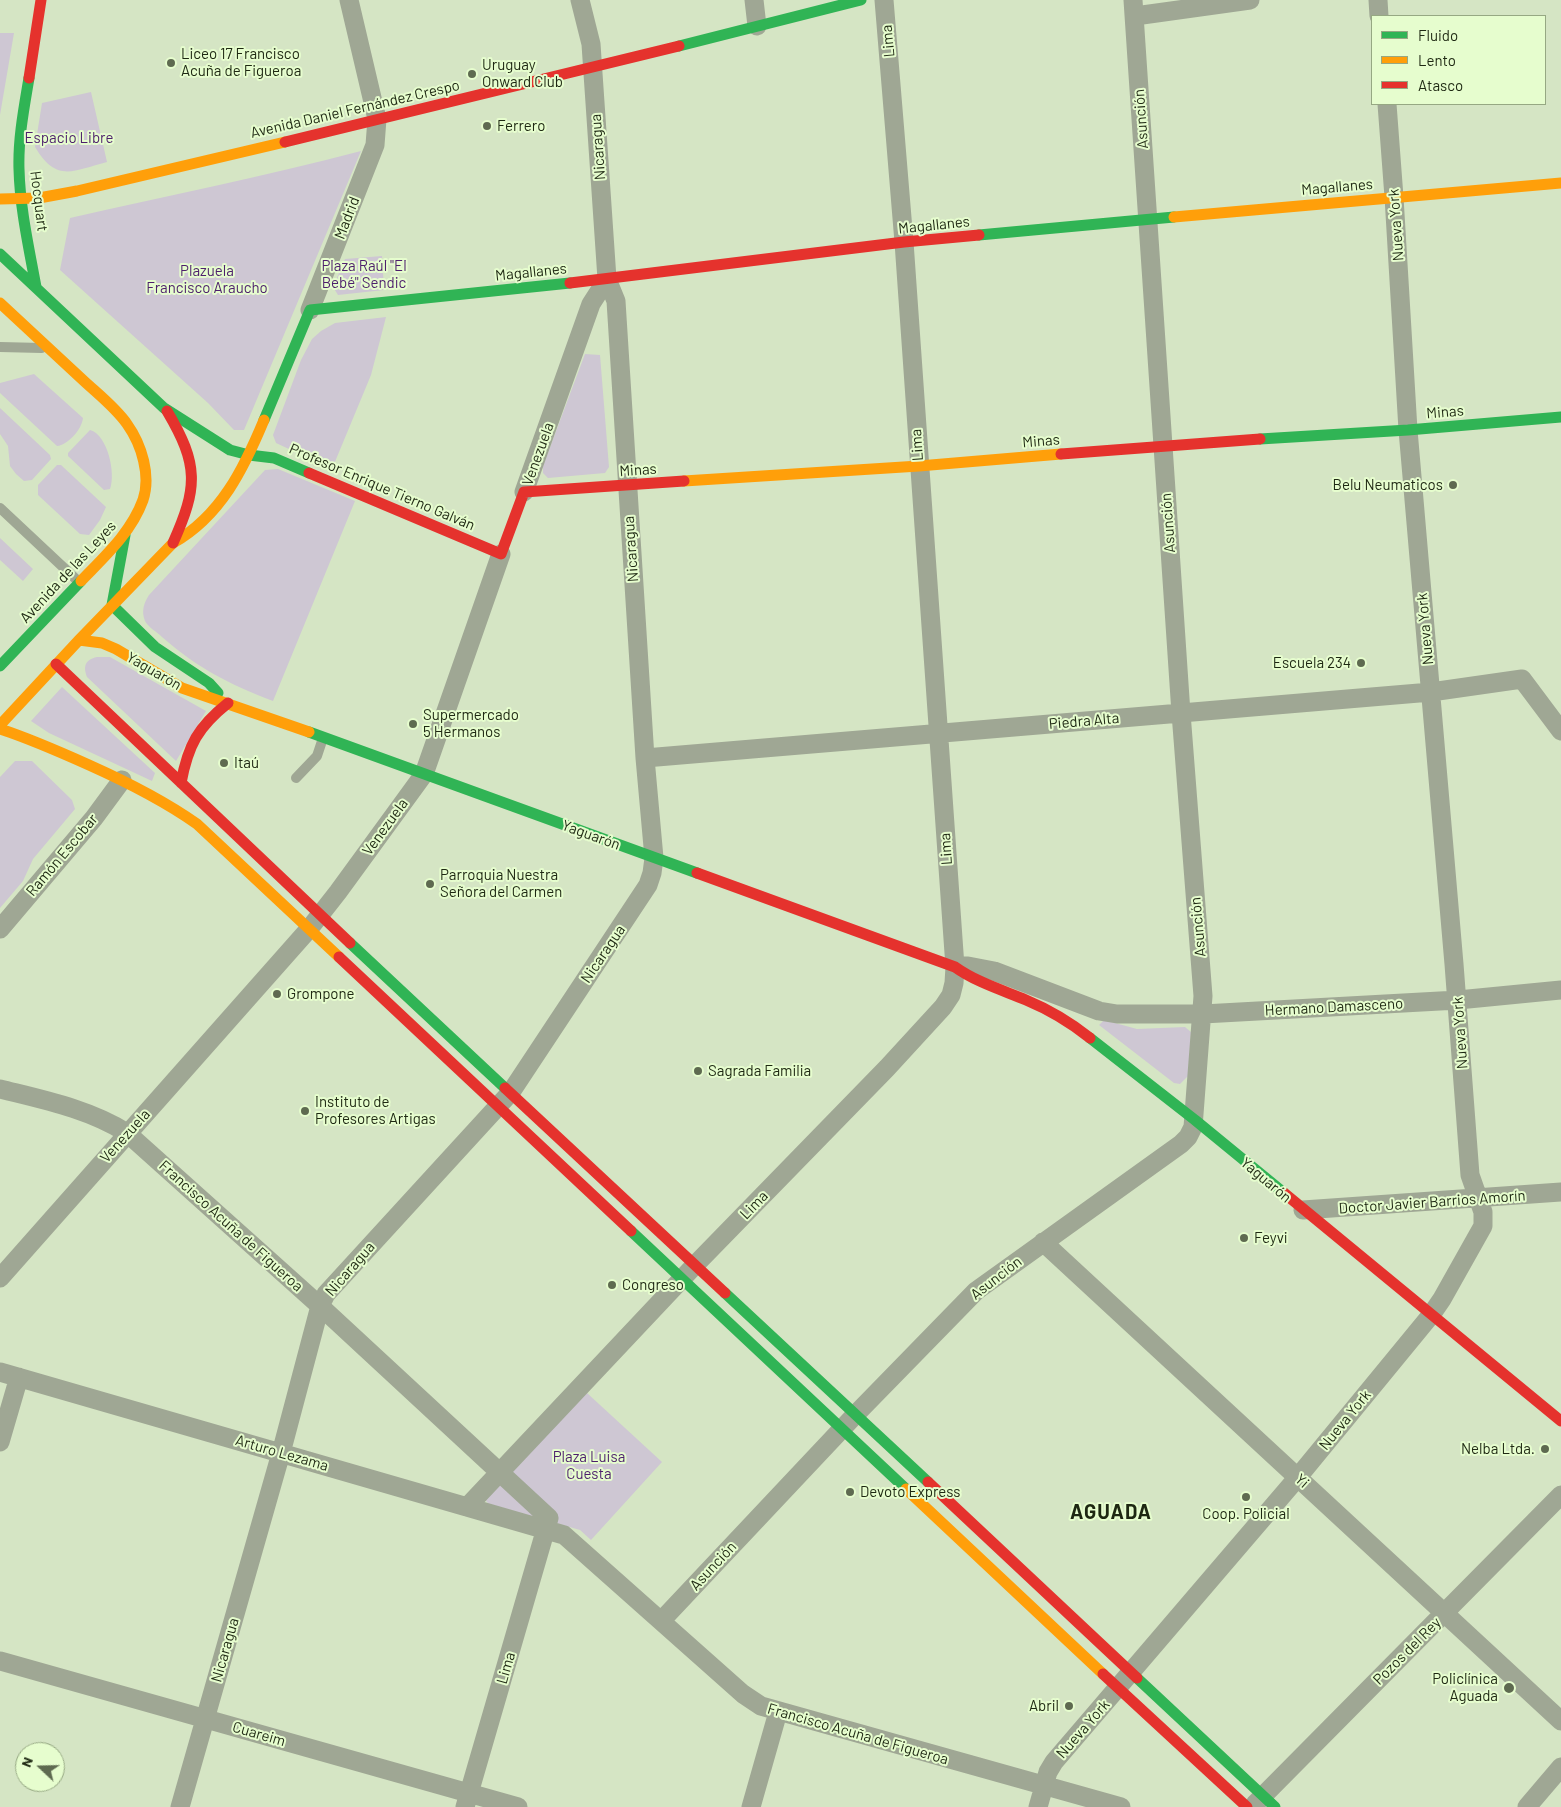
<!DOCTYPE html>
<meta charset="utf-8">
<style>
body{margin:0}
#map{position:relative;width:1561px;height:1807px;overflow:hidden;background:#d5e5c4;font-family:Barlow,sans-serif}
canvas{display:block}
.legend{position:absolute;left:1371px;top:15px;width:175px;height:90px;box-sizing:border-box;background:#e6fdce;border:1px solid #96a883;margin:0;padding:6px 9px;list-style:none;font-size:15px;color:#1e2812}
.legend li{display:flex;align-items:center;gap:10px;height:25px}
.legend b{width:25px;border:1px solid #96a883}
.north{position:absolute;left:15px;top:1742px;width:50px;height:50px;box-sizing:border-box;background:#e6fdce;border:1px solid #96a883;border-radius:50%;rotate:291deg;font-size:14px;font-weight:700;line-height:20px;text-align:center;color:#1e2812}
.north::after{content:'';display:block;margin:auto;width:18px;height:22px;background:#5e6a50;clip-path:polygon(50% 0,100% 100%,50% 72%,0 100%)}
</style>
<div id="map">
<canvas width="1561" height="1807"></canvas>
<ul class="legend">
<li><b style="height:6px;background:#30b455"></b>Fluido</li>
<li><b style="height:6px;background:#ff9f0a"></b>Lento</li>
<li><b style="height:6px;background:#e5322d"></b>Atasco</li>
</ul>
<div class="north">N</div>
</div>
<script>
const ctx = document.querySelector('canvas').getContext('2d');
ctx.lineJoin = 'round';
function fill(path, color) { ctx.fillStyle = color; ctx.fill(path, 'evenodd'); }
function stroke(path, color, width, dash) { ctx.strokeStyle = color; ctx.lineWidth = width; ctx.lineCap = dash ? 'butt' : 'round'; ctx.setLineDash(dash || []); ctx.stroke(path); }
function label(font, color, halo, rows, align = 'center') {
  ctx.font = font + ' Barlow,sans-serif'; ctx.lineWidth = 4; ctx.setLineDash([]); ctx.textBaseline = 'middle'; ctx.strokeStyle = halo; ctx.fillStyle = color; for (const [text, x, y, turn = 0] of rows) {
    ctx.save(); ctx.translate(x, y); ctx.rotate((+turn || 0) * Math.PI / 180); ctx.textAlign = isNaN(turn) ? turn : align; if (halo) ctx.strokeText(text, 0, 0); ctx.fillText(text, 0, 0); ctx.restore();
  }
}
fill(new Path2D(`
 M0,33h14l-14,82z
 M91,92l16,70c-35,9 -50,21 -72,-15l7,-44z
 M361,151l-117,279h-10l-26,-27 -148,-133 10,-52c97,-22 195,-42 291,-67z
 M382,256l2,34 -46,5 -5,-8 12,-28z
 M386,317l-15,58 -39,94 -56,-26 -3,-8 28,-75 11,-21 9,-8 14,-8z
 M585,354l15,1 9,112 -4,6 -57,5 -5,-5v-7z
 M34,374l49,44c-1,11 -15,27 -26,28l-57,-53v-10z
 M0,408l50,47 1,4 -19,21 -8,1 -8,-7 -6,-8 -2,-20 -8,-12z
 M90,430c18,5 26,44 20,59l-6,1 -36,-34v-3z
 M57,465h4l45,42 -6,13 -11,15 -9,-1 -42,-39v-10z
 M278,469l77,32 -82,200c-46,-18 -74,-32 -111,-64 -5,-5 -14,-10 -17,-16 -4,-10 -1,-18 4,-26l116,-125z
 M0,538l33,31 -10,12 -23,-21z
 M97,657h13l96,54 -30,50 -89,-84c-4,-11 -2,-17 10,-20z
 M62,687l93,86 -3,8 -103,-48 -18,-12z
 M15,761h17l40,39 3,9 -42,50 -10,22 -23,27v-131z
 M1104,1020l33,9 48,-2 6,5 -3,44 -8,8 -6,-1 -75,-58z
 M587,1393l75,69 -71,78 -11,-10 -91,-26 -3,-3 1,-4z`), '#cec7d3');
stroke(new Path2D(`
 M0,347l42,1
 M0,508l79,74
 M296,778l21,-22 6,-18`), '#9fa794', 10);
stroke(new Path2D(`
 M754,0l3,26
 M1378,0l1,16
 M1135,16l115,-16
 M310,310l65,-165 2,-26 -28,-119
 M524,492l67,-188 16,-25
 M645,758l786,-66 91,-13 39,52
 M0,929l94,-111 28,-38
 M959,966h9l26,5 105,40 18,3h86l255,-14 103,-10
 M0,1089c44,11 89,20 127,44l193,173 229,212 -84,289
 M1303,1210l258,-18
 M1043,1242l518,479
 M0,1278l309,-349 29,-37 86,-118 77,-220
 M0,1372l564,163 179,159 18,12 360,101
 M0,1442l19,-65
 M467,1507l228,-242 192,-197 56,-61 8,-12 3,-12 1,-16 -51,-725 -20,-242
 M662,1620l193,-205 121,-124 205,-147 7,-7 5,-10 10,-131 -22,-283 -48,-713
 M0,1661l518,146
 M1255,1804l306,-309
 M180,1807l101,-354 39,-147 6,-12 185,-202 137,-207 4,-12 2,-15 -9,-100 -29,-457 -9,-22 -16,-235 -11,-44
 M751,1807l27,-95
 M1038,1807l10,-35 6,-10 244,-285 133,-162 11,-16 41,-73v-14l-13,-37 -16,-211 -46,-534 -14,-233 -7,-93
 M1527,1807l34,-40`), '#9fa794', 19);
stroke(new Path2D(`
 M679,46l182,-46
 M29,78c-5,30 -11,61 -10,91 1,40 10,79 17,118
 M979,235l195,-18
 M0,254l164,154 66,42 19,5 25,3 35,15
 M264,420l46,-110 260,-27
 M1260,439l148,-9 153,-13
 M125,535l-13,70 43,42 54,36 9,10
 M0,666l81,-85
 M309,732l388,141
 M350,943l155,145
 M1090,1038l105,82 89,73
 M631,1231l275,258
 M725,1293l203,189
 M1137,1678l138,129`), '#30b455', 11);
stroke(new Path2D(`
 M0,199l39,-1 38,-7 208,-49
 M1174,217l387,-34
 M0,303c28,26 56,52 84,78 14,13 32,27 43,43 15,21 24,52 16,76 -12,33 -39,57 -62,81
 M684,481l235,-15 142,-12
 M79,640l23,3 14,6 66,39 127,44
 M0,725l79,-85 94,-97c48,-27 71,-75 91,-123
 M0,729c31,10 60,23 89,36 38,17 74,35 108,59l142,133
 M906,1489l197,185`), '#ff9f0a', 11);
stroke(new Path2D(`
 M29,78l12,-78
 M285,142l394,-96
 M570,283l334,-41 75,-7
 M167,411c32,54 31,76 6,132
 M1061,454l199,-15
 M309,473l192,81 23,-62 160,-11
 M56,664l294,279
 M181,783c7,-38 17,-56 47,-80
 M697,873l258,94c21,15 47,23 71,33 24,10 44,22 64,38
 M339,957l292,274
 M505,1088l220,205
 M1284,1193l277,228
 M928,1482l209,196
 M1103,1674l144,133`), '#e5322d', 11);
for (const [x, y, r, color] of [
 [171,63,5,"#5e6a50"],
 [472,74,5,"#5e6a50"],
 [487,126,5,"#5e6a50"],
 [1453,485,5,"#5e6a50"],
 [1361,663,5,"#5e6a50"],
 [413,724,5,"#5e6a50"],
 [224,763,5,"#5e6a50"],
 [430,884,5,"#5e6a50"],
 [277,994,5,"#5e6a50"],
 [698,1071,5,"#5e6a50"],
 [305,1111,5,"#5e6a50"],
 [1244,1238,5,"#5e6a50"],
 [612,1285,5,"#5e6a50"],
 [1545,1449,5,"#5e6a50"],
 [850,1492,5,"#5e6a50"],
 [1246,1497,5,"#5e6a50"],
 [1509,1688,6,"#5e6a50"],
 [1069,1706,5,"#5e6a50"]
]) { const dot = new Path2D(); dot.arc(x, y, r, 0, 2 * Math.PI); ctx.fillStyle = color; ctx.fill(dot); stroke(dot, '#e6fdce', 2); }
label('15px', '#1e2812', '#e6fdce', [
 ["Lima",888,41,-95],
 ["Avenida Daniel Fernández Crespo",355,109,-13],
 ["Asunción",1141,119,-94],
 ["Nicaragua",598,147,-94],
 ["Magallanes",1337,187,-5],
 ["Hocquart",39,201,83],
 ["Madrid",347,218,-69],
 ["Magallanes",934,225,-6],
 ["Nueva York",1396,225,-94],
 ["Magallanes",531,272,-6],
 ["Minas",1445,412,-5],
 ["Minas",1041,441,-5],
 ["Lima",917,445,-94],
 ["Venezuela",538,454,-70],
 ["Minas",638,470,-4],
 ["Profesor Enrique Tierno Galván",382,487,23],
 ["Asunción",1168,523,-94],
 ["Nicaragua",631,549,-94],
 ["Avenida de las Leyes",68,572,-47],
 ["Nueva York",1425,629,-95],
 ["Yaguarón",154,671,30],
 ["Piedra Alta",1084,721,-5],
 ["Venezuela",385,827,-54],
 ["Yaguarón",591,835,20],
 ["Lima",946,849,-94],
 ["Ramón Escobar",62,855,-50],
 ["Asunción",1198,927,-95],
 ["Nicaragua",603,954,-56],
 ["Hermano Damasceno",1334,1007,-3],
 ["Nueva York",1460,1033,-94],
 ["Venezuela",125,1136,-48],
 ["Yaguarón",1266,1180,40],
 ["Doctor Javier Barrios Amorín",1432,1202,-4],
 ["Lima",754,1205,-46],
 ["Francisco Acuña de Figueroa",231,1226,42],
 ["Nicaragua",350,1269,-49],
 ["Asunción",996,1278,-38],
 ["Nueva York",1345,1420,-51],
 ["Arturo Lezama",282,1453,16],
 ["Yi",1302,1481,42],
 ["Asunción",713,1566,-47],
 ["Nicaragua",225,1650,-74],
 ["Pozos del Rey",1407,1651,-45],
 ["Lima",506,1668,-74],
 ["Nueva York",1083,1729,-49],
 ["Cuareim",259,1734,16],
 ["Francisco Acuña de Figueroa",858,1734,16]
]);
label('15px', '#1e2812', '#e6fdce', [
 ["Liceo 17 Francisco",181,54],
 ["Acuña de Figueroa",181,71],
 ["Uruguay",482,65],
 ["Onward Club",482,82],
 ["Ferrero",497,126],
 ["Belu Neumaticos",1443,485,"right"],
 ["Escuela 234",1351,663,"right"],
 ["Supermercado",423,715],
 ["5 Hermanos",423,732],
 ["Itaú",234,763],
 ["Parroquia Nuestra",440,875],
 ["Señora del Carmen",440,892],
 ["Grompone",287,994],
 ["Sagrada Familia",708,1071],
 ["Instituto de",315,1102],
 ["Profesores Artigas",315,1119],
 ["Feyvi",1254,1238],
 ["Congreso",622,1285],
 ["Nelba Ltda.",1535,1449,"right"],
 ["Devoto Express",860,1492],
 ["Coop. Policial",1246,1514,"center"],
 ["Policlínica",1498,1679,"right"],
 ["Aguada",1498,1696,"right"],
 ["Abril",1059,1706,"right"]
], 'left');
label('15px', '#4d1f6c', '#e6fdce', [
 ["Espacio Libre",69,138],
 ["Plaza Raúl \"El",364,266],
 ["Bebé\" Sendic",364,283],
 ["Plazuela",207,271],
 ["Francisco Araucho",207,288],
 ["Plaza Luisa",589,1457],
 ["Cuesta",589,1474]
]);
ctx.letterSpacing = '1px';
label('bold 20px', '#1e2812', '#e6fdce', [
 ["AGUADA",1111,1512]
]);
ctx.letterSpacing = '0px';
</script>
